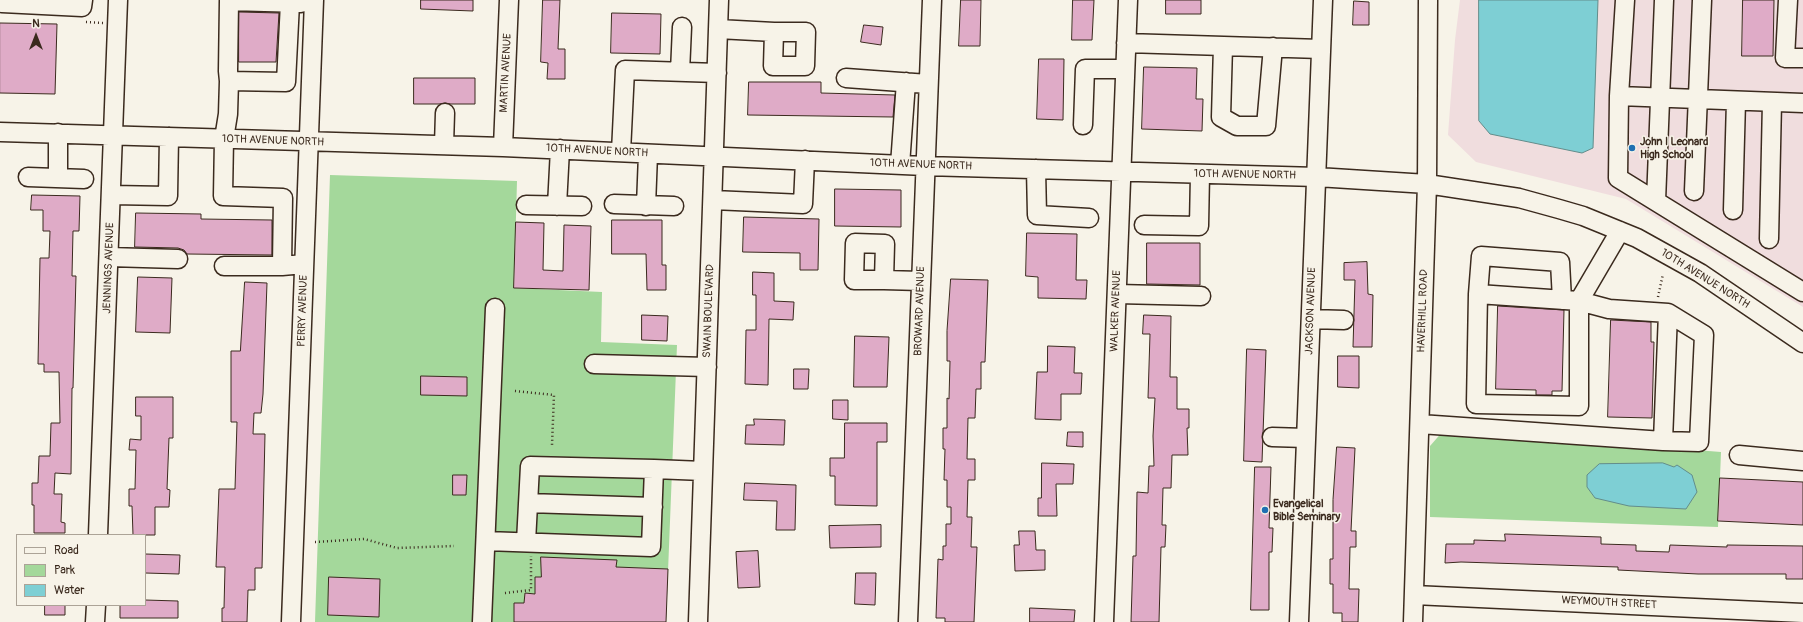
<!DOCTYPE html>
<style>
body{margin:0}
#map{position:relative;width:1803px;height:622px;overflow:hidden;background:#f7f3e8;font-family:Pangolin,sans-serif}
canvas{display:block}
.legend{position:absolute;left:16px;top:534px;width:130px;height:72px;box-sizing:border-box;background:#f7f3e8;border:1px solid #aca397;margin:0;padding:5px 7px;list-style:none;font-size:12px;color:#3b2a1e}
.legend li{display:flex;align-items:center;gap:8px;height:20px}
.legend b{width:20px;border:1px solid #aca397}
.north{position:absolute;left:16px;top:16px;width:40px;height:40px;-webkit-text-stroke:3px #f7f3e8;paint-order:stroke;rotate:0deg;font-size:11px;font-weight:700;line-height:16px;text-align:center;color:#3b2a1e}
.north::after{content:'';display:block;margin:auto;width:14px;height:18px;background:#3b2a1e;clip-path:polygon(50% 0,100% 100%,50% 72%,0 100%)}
</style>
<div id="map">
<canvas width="1803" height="622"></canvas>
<ul class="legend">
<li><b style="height:5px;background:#f7f3e8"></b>Road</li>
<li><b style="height:11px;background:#a4d89b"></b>Park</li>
<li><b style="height:11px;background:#7ecfd4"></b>Water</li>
</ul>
<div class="north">N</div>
</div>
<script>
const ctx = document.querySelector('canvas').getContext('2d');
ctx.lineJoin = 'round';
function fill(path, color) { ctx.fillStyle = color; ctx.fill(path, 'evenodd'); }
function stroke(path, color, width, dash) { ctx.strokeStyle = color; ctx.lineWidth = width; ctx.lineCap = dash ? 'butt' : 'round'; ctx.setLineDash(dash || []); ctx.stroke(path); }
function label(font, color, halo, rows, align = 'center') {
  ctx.font = font + ' Pangolin,sans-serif'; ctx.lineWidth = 3; ctx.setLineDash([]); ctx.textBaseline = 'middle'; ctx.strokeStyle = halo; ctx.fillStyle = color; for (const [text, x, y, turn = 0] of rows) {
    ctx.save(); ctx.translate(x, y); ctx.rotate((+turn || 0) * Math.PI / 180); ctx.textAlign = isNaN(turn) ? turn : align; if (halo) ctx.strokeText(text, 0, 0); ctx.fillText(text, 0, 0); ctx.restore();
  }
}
fill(new Path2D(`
 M1460,0h343v307l-177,-108 -150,-37 -28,-27 7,-95z`), '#f0ddde');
fill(new Path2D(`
 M330,175l187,6 -3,107 88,4 -1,50 76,3 -11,277h-351z
 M1444,430l277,22 -3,75 -288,-10v-71z`), '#a4d89b');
const water = new Path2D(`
 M1479,0h119l-5,148 -11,5 -92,-19 -11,-13z
 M1663,463l11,4 3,-2 15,10 5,17 -11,17 -57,-3 -34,-8 -8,-11v-12l12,-11z`);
fill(water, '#7ecfd4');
stroke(water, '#638d8b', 1);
const building = new Path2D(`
 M421,0h52v11l-52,-2z
 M543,0h17l-2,49h7v30h-18l1,-16 -7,-1z
 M961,0h20l-1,46h-21z
 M1073,0h21l-2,40h-20z
 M1166,0h35v14h-35z
 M1743,0h31l-1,56h-31z
 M1354,1l15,1v23h-16z
 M239,12l40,1 -3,49h-37z
 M612,13l49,1 -1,40 -49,-1z
 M0,23l57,1 -2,70 -55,-1z
 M864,25l19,2 -2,18 -20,-3z
 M1039,59h25l-1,61 -26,-1z
 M1144,67l53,1 -1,31h7l-1,32 -60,-2z
 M414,78h61v26h-24l-6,-1 -6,1h-25z
 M749,82h72v11l74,2 -2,22 -145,-2z
 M835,189l66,1v37l-66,-1z
 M32,195l48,1 -1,35h-6l-1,45h4l-3,112h-1l-1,86 -16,-1 -1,21h8l-1,28 4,1v10h-31v-28h-2v-22h6l1,-27h11l1,-33h9l-1,-51h-15v-8h-6l2,-106h9l1,-27h-7v-21h-12z
 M136,213l65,1v5l71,1v35l-85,-1 -3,-4 -6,-2 -43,-1z
 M744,217l75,2 -1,51h-18v-17l-57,-1z
 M612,220h50v45h4v25h-19l-1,-36h-34z
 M516,222l28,1 -1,47 20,1 1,-46 27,1 -2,64 -75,-2z
 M1027,233l50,1 -1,46h11l-1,19 -48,-1v-21l-12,-1z
 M1147,243h53v42l-53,-1z
 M1367,262l1,32 5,1 -1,52h-19l2,-67h-11v-17z
 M753,272l21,1v28l20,1 -1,18 -24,-1 -1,66 -23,-1 1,-54h10v-35h-3z
 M138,277l34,1 -2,55 -34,-1z
 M951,279l37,1 -3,82h-4v27h-5l-1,29h-7l-1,41h8v21h-7l-1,37h5l-1,30h6l-3,75h-29v-4h-9l2,-59 5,1v-14h3v-22h5v-17h-4v-27h-3l1,-31h-2v-21h4v-30l2,1 1,-38h-3v-30z
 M245,282l22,1 -4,111 -2,19h-7l-1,21h12l-3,134h-7v22h-7l-1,32h-25v-14h2l1,-41h-9l3,-78h16l2,-67h-6v-71h9z
 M1498,306l66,4 -2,81h-10v4h-16v-5l-40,-1z
 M642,315l26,1 -1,25 -25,-1z
 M1144,315l27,1 -1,61h7v32h12v19h-2l1,27h-16l-1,33h-8l-1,37h4l-1,22h-4l-2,75h-28l2,-66h3l1,-64 11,1 1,-27h5l-1,-30 2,-38h-7l2,-64h-7z
 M1611,320l40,2v20h3l-2,76 -44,-1z
 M855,336l34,1 -2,50h-33z
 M1048,346l27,1 -1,26h8l-1,21h-20v26l-26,-1 2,-47h10z
 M1247,349l19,1 -4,112 -18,-1z
 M1338,356h21v32l-21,-1z
 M794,369h15l-1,20h-14z
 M421,376l46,1v19l-46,-1z
 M136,397h37v41h-4l-2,51 3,1 -1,17h-14v28h-22l-1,-29h-3v-17h6l1,-39h-7l1,-11 11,1v-24h-5z
 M833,400h15v20l-15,-1z
 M754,419l31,1 -1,25 -39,-1 1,-19h8z
 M845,423h42v19h-10v64l-42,-1v-29h-5v-18h14z
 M1068,432h15v15l-16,-1z
 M1337,447l18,1 -4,83h5v16h-6l-1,42h10l-1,33h-16v-9h-9v-29h-3v-25h3v-59z
 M1042,463l32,1 -1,20h-17l1,32h-19v-18h3z
 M1255,467h16l-2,61h4l-1,24h-3v58h-18z
 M453,475h14l-1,20h-13z
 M1720,478l83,4v43l-85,-4z
 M745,483l51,2 -1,45h-19l1,-29 -33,-1z
 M881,525v22l-51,1 -1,-22z
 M1019,531h16l1,19h9v20l-30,1 -1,-26h5z
 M1505,534l96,3v7l35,1v6l33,1 1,-7 57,2v-2l76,1v33h-17v-5h-88l-80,-4v-3l-157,-5 -16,1 1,-19h28v-4l31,1z
 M758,551l2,36 -22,1 -2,-36z
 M145,554l35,1 -1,19 -34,-1z
 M541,557l76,3 -1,7 52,2 -2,53h-152v-19h10l1,-10 10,1v-17h6z
 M856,573h20l-1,32 -20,-1z
 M329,577l51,2 -1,38 -51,-2z
 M145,600l33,1v17h-58v-13h25z
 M45,605h20v10h-20z
 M1030,608l45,2 -1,12h-44z`);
fill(building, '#dfabc7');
stroke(building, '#3b2a1e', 1);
const minor = new Path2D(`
 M1625,0l-6,96 -1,82 185,114
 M1788,0l-3,58h18
 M2,3l80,4 1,-7
 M290,3l-4,79 -57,-1 -1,33 -4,25 -1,57 60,2 -1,68 22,-2
 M718,29l56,3 -1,34h32l1,-34h-32
 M1126,43l195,6
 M1223,46l-2,71 16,9h29l7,-79
 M680,72l2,-45
 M846,78l82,6
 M229,81l-1,-10 1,-70 72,2
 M1619,96l184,7
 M1083,125l2,-56h40
 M0,132l503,15 422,19 392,11 110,7 92,14 40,11 24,7 54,22 63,35 103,70
 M58,133v45
 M444,145l1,-32
 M503,147l6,-147
 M621,152l4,-82 92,3
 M900,165l6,-83
 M1036,169l1,46 52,3
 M28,177l56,2
 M1694,191l8,-191
 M112,195l56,1 1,-59
 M713,200l90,4 2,-44
 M1656,201l8,-201
 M614,204l60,2
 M526,205l56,1
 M557,206l3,-57
 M646,206l2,-52
 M1733,210l3,-109
 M1144,225l55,1 1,-52
 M1620,231l-41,70 -101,-7 -2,110 103,2v-105l30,8 59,4 36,22 -5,107 -36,-1 5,-128
 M1769,239l3,-137
 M109,257l69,2
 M224,266h58
 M884,280h-30l1,-37 30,1 -1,36 37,1
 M1117,294l84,2
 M1478,294l3,-38 79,6 2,38
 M1311,319l33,1
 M594,364l113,3
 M1420,424l243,17
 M1272,437l34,1
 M1739,455l64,6
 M528,503l125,4
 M98,535l20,-535
 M486,541l165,6 3,-78 49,2
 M526,542l4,-76 124,3
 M1414,595l389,18
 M95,622l1,-17
 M291,622l23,-622
 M482,622l13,-314
 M698,622l21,-622
 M908,622l24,-622
 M1104,622l24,-622
 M1299,622l24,-622
 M1413,622l14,-438 1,-184`);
stroke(minor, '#3b2a1e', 21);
stroke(new Path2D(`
 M86,22l17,1
 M1658,297l5,-23
 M515,391l39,4 -2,50
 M315,542l49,-3 33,9 57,-2
 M505,593l26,-3v-34`), '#3b2a1e', 2.5, [1, 3]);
stroke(minor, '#f7f3e8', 18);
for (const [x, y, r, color] of [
 [1632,148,4,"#1f6fb2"],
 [1265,510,4,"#1f6fb2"]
]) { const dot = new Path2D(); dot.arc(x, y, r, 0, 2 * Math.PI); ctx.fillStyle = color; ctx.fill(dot); stroke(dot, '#f7f3e8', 1.5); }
label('11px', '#3b2a1e', '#f7f3e8', [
 ["MARTIN AVENUE",506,73,-87],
 ["10TH AVENUE NORTH",273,141,2],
 ["10TH AVENUE NORTH",597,151,3],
 ["10TH AVENUE NORTH",921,165,2],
 ["10TH AVENUE NORTH",1245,175,1],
 ["JENNINGS AVENUE",109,268,-88],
 ["10TH AVENUE NORTH",1705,279,32],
 ["PERRY AVENUE",303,311,-88],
 ["SWAIN BOULEVARD",709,311,-88],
 ["BROWARD AVENUE",920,311,-88],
 ["WALKER AVENUE",1116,311,-88],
 ["JACKSON AVENUE",1311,311,-88],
 ["HAVERHILL ROAD",1423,311,-88],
 ["WEYMOUTH STREET",1609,603,3]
]);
label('bold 11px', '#3b2a1e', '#f7f3e8', [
 ["John I Leonard",1640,142],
 ["High School",1640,155],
 ["Evangelical",1273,504],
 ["Bible Seminary",1273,517]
], 'left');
</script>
